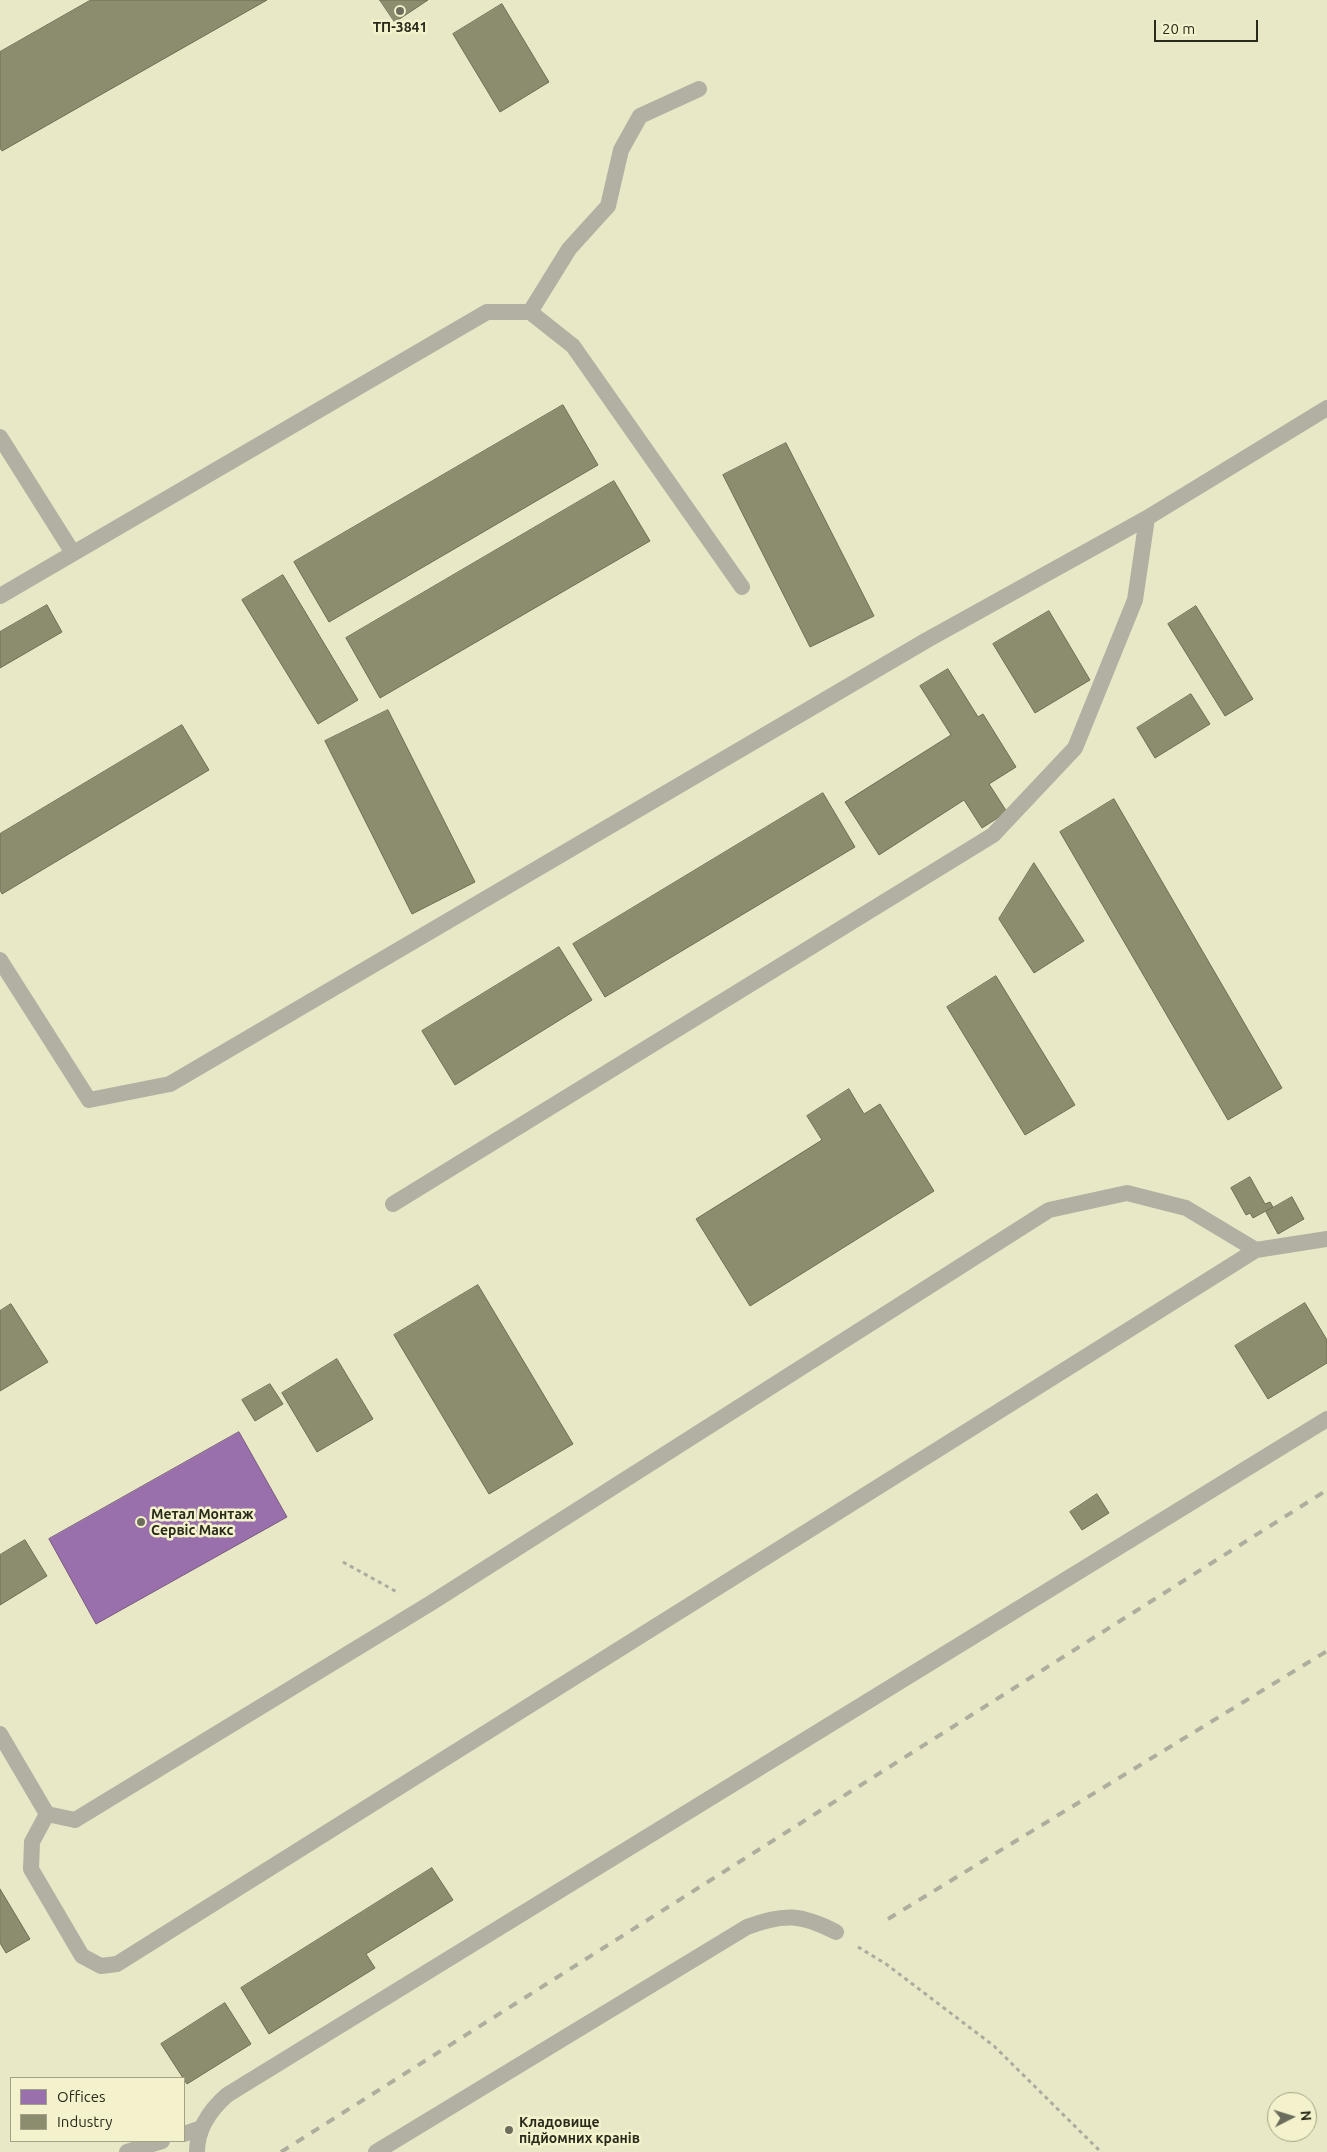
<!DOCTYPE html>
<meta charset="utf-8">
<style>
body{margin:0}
#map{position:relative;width:1327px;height:2152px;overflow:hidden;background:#eaead5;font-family:Ubuntu,sans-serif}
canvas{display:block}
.legend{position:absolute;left:10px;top:2077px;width:175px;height:65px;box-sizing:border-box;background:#f3f2cc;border:1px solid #a3a286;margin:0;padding:6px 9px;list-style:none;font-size:15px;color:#2a2a1c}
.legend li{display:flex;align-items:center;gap:10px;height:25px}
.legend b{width:25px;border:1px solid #a3a286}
.north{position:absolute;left:1267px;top:2092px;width:50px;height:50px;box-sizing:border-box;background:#f3f2cc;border:1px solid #a3a286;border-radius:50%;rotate:85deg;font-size:14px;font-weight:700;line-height:20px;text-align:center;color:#2a2a1c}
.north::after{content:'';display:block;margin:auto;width:18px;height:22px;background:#6d6d5d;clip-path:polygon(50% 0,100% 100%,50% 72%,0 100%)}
.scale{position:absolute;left:1154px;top:20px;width:104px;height:22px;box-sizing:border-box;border:2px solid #2a2a1c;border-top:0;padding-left:6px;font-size:15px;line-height:18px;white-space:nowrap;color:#2a2a1c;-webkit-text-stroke:4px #f3f2cc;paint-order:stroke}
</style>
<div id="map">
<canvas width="1327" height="2152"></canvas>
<ul class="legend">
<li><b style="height:14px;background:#9970ab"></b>Offices</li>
<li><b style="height:14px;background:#8c8c6e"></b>Industry</li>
</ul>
<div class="north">N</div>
<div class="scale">20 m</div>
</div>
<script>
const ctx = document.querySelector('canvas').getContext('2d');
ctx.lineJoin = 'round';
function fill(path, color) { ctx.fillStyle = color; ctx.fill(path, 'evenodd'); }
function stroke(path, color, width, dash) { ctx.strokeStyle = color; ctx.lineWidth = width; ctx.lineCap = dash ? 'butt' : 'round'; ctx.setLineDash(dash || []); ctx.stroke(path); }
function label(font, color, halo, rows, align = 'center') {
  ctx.font = font + ' Ubuntu,sans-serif'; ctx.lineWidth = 5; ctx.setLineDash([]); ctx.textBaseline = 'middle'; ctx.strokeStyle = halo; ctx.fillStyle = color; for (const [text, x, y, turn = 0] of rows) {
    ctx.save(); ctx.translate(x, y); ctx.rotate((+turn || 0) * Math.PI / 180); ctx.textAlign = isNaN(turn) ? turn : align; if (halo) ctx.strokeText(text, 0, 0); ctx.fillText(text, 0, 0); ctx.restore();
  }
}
fill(new Path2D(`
 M0,0h1327v2152h-1327zM11,2078h173v63h-173zM1277,2102h30v30h-30z`), '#e9e8c6');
const offices = new Path2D(`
 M239,1432l48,85 -191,107 -47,-85z`);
fill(offices, '#9970ab');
stroke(offices, '#785b80', 1);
const industry = new Path2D(`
 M91,0h176l-265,151 -2,-3v-96z
 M380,0h48l-33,22z
 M502,4l47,78 -49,30 -47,-78z
 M563,405l35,60 -269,157 -35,-60z
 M786,443l88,173 -64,31 -87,-172z
 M614,481l36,60 -270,157 -34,-60z
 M283,575l75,125 -40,24 -76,-124z
 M47,605l15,27 -62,36v-36z
 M1196,606l57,93 -28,17 -57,-92z
 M1049,611l41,69 -55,33 -42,-69z
 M948,669l30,48 5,-3 33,53 -27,17 18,28 -25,16 -18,-28 -85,55 -34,-53 106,-67 -31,-49z
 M1191,694l19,30 -55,34 -18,-30z
 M388,710l87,172 -63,32 -87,-173z
 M182,725l27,45 -207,124 -2,-4v-56z
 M823,793l32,54 -250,150 -32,-53z
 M1114,799l168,289 -54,32 -168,-288z
 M1034,863l50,78 -50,32 -35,-54z
 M559,947l33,53 -137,85 -33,-54z
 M996,976l79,129 -50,30 -78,-128z
 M849,1089l15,25 16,-10 54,87 -184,115 -54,-87 126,-79 -15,-24z
 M1250,1177l15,27 5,-2 3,5 -20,11 -3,-5 -4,2 -15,-27z
 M1292,1197l12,22 -26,15 -12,-22z
 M478,1285l95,159 -84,50 -95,-159z
 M1305,1303l22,37v23l-59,36 -33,-53z
 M11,1304l37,58 -48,29v-80z
 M337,1359l36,60 -56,33 -35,-59z
 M270,1384l13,20 -28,17 -13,-21z
 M1097,1494l12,19 -27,17 -12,-18z
 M25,1540l22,36 -47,29v-50z
 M432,1868l21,32 -87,54 9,14 -106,66 -28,-46z
 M0,1889l30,50 -24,14 -6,-10z
 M225,2003l26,41 -64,40 -26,-40z`);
fill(industry, '#8c8c6e');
stroke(industry, '#6f6f55', 1);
stroke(new Path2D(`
 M343,1562l54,30
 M858,1947l28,17 108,82 107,106`), '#abab9f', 3, [4, 4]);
stroke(new Path2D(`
 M530,312l39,-63 39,-43 13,-56 19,-34 59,-27
 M0,437l73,116
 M0,596l487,-284h43l43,34 169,241
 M0,960l89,140 81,-16 757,-444 220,-122 180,-110
 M393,1204l600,-369 82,-87 60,-148 12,-82
 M0,1734l47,80 28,6 356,-217 618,-393 78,-17 59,15 70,42 71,-11
 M47,1814l-15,28 -1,27 51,87 19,10 16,-2 1139,-714
 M184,2134l17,-6
 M127,2152l35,-11
 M197,2152c0,-24 13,-42 30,-57l1100,-676
 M376,2152l371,-225c37,-14 54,-13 89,5`), '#b1b0a2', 16);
stroke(new Path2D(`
 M888,1919l439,-268
 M281,2152l1046,-662`), '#aeae9e', 4, [9, 9]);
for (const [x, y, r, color] of [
 [400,11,5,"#6d6d5d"],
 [141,1522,5,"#6d6d5d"],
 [509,2130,5,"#6d6d5d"]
]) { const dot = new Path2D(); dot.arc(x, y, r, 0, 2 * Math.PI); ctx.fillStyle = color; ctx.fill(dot); stroke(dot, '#f3f2cc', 2); }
label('bold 14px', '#2a2a1c', '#f3f2cc', [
 ["ТП-3841",400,27,"center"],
 ["Метал Монтаж",151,1514],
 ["Сервіс Макс",151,1530],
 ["Кладовище",519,2122],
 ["підйомних кранів",519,2138]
], 'left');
</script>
